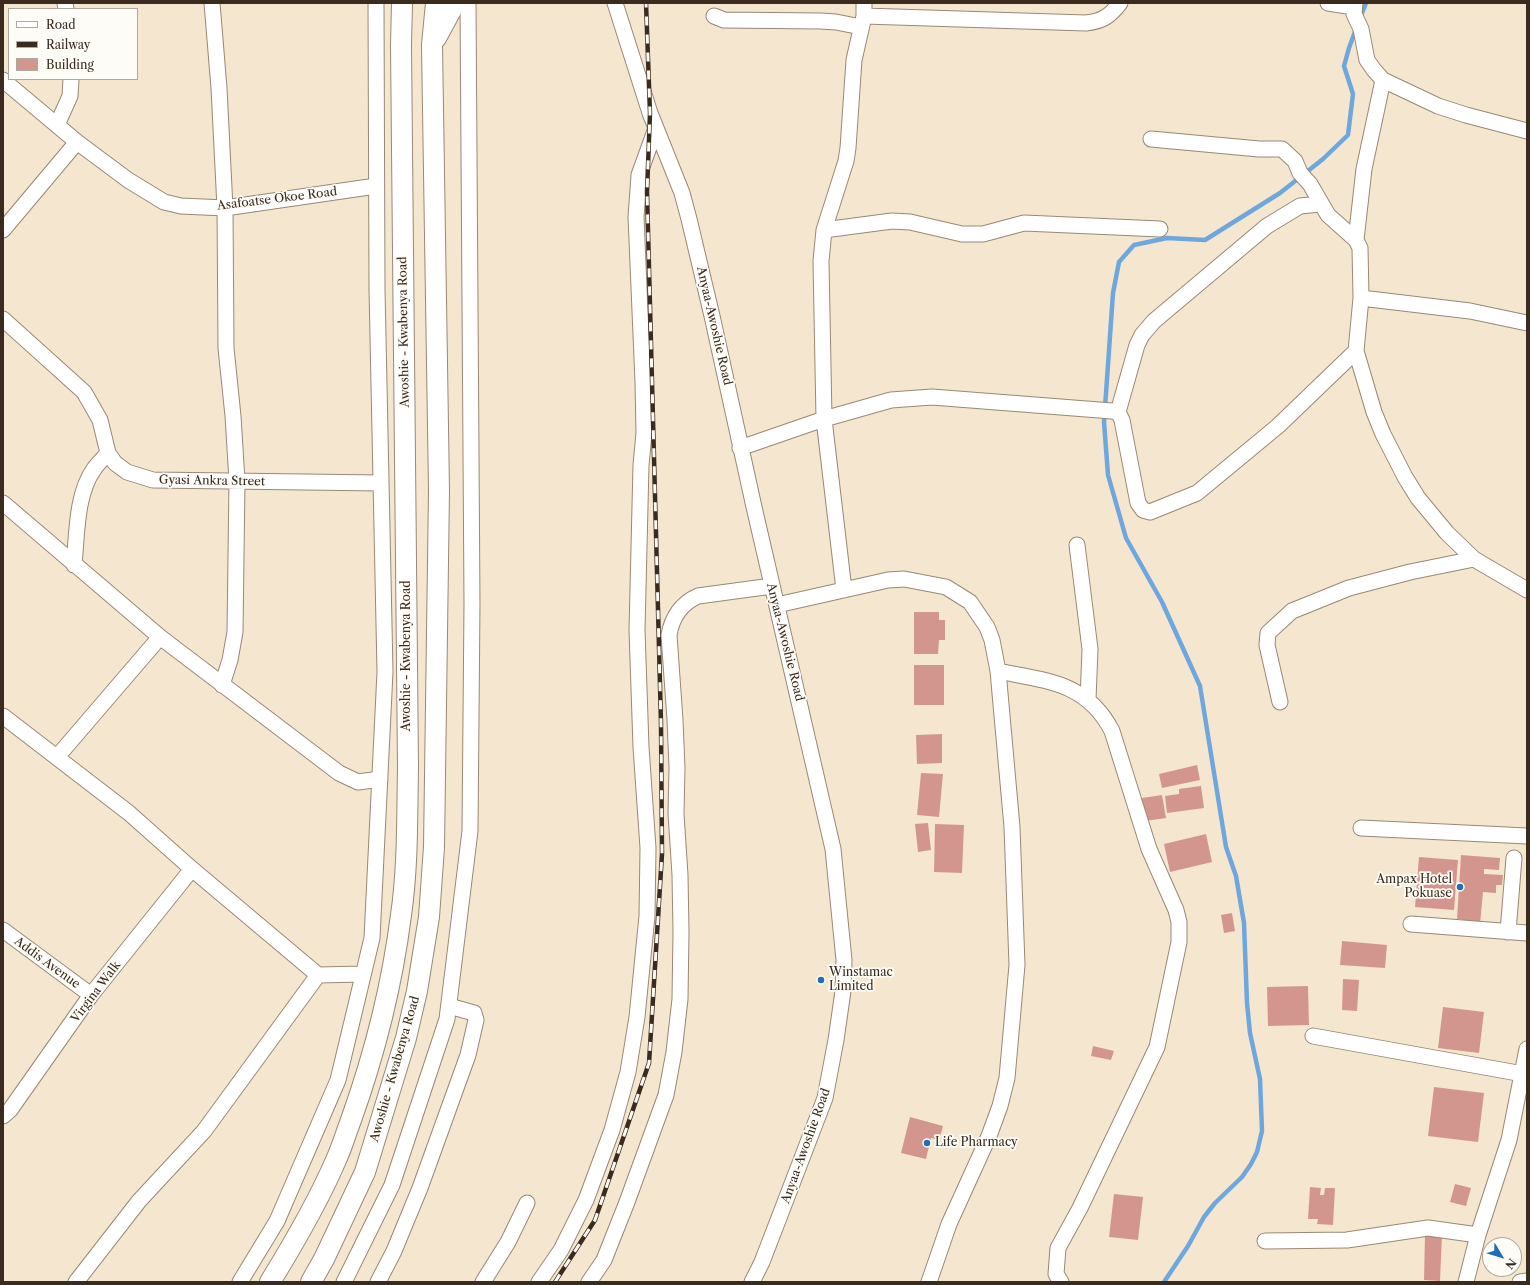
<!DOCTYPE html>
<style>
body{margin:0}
#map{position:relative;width:1530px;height:1285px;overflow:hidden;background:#f5e7cf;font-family:"Libre Caslon Text",serif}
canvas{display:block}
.frame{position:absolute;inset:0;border:4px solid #3b2a1e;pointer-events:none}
.legend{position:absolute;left:8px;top:8px;width:130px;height:72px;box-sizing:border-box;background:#fdfcf7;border:1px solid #afa8a0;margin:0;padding:5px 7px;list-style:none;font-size:12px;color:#3b2a1e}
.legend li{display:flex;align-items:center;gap:8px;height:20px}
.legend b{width:20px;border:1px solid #afa8a0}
.north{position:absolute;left:1482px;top:1237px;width:40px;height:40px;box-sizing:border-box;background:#fdfcf7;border:1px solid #afa8a0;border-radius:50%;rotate:128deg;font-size:11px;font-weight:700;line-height:16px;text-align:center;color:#3b2a1e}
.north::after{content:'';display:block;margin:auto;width:14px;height:18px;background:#1f6fb2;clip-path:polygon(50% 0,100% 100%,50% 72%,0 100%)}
</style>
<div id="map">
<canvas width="1530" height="1285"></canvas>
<div class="frame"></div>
<ul class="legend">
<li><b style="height:5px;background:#fff"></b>Road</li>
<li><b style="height:5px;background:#3b2a1e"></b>Railway</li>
<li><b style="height:11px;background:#d3968e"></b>Building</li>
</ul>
<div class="north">N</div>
</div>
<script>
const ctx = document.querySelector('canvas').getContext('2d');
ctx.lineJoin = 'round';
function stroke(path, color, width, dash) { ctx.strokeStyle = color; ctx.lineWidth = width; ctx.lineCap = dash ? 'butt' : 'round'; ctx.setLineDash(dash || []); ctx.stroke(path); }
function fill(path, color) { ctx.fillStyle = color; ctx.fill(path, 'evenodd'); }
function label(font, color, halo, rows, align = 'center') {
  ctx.font = font + ' "Libre Caslon Text",serif'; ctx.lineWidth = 3.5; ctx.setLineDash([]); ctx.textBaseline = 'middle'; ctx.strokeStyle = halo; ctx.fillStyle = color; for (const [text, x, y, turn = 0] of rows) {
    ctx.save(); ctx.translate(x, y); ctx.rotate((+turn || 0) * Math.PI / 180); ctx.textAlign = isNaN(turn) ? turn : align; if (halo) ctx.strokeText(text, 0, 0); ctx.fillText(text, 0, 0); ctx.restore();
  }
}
stroke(new Path2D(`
 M1360,18l6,-15
 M1164,1282l24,-36 16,-29 11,-14 27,-26 9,-13 6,-12 5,-21 -2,-52 -10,-46 -3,-30 -3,-80 -8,-47 -10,-29 -26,-161 -38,-84 -36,-64 -18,-63 -4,-53 9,-129 6,-31 15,-17 33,-7 38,2 75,-47 43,-34 25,-24 5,-41 -9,-28 5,-18 7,-19`), '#6ea7de', 4.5);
fill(new Path2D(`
 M914,612h25v8h6v20h-6l-1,14h-24z
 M914,665h30v40h-30z
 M942,734v29l-25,1 -1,-29z
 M1197,765l3,15 -38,8 -3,-14z
 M921,773l22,1 -4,43 -22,-2z
 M1201,786l3,22 -37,5 -2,-17 14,-2v-5z
 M1162,795l4,23 -21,3 -3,-23z
 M928,823l3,27 -13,2 -3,-28z
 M935,824l29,1 -2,48 -28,-1z
 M1206,834l6,28 -42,10 -6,-28z
 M1461,855l39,3 -1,12 -15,-1v5l19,1 -1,10h-6v8l-13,-1 -3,32 -19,-1 1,-4h-5z
 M1419,857l39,3 -4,50 -39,-3z
 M1232,913l3,18 -11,2 -3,-18z
 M1342,941l45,4 -2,23 -45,-3z
 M1343,979l16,1 -2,31 -15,-1z
 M1308,986l1,39 -41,1 -1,-39z
 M1443,1007l41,5 -5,41 -41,-5z
 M1093,1046l21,5 -3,9 -20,-4z
 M1434,1087l50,6 -6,49 -50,-6z
 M910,1117l33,9 -4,14 -8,-2 -5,21 -25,-6z
 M1455,1184l16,4 -5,18 -16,-4z
 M1310,1187l11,1 -1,7h4l1,-7h10l-2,37 -16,-1 1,-5h-10z
 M1114,1194l29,3 -5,43 -29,-3z
 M1425,1234h17l-2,47 -16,-1z`), '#d3968e');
const minor = new Path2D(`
 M65,3l1,6
 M212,3l7,85 6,120 1,140 7,68 4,65 -2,151 -5,28 -8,25
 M615,3l35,110 32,80 7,26 23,97 42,191 79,342 11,111 -1,31 -7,49 -11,58 -63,164 -10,20
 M1328,3l26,4
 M1355,3l-1,11 7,15 6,31 7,10 9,10 55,26 28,9 61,16
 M714,16l10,4 97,1 15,1 25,5
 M864,16l222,7c17,-2 24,-7 34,-20
 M3,80l74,62 51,38 36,22 17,4 44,2 151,-22
 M1383,80l-19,89 -8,71 4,8 1,50 -5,53 18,61 9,22 22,43 13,21 29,35 27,26 53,31
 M57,125l13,-29 1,-17
 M1151,139l108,10h23l13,12 5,12 10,11 18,31 28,25
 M3,230l74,-88
 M824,230l68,-9 18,1 52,12h21l41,-11 136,6
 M1361,298l109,13 57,12
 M3,319l81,73 16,28 8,33 7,10 12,9 26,8 228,3
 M1118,412l19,-67 5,-10 12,-14 113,-95 33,-20 20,-2
 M740,448l84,-29 67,-19 41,-3 180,14 6,1 4,8 16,83 5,7 7,2 47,-19 81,-67 78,-75
 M3,503l157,134 179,136 19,9 22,-3
 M1077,545l13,104 -2,51
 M74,565c3,-30 2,-71 20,-96 4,-6 10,-11 14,-16
 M844,590l-20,-171 -3,-158 3,-31 22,-69 2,-13 6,-88 10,-44v-13
 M777,605l111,-25 16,-1 42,8 24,15 17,25 5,13 6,31 14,156 5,138 -10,113 -7,28 -11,30 -40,88 -20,58
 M998,671c48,10 89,11 114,60l37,118 27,61 3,12v20l-22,105 -77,161 -22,40 -2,26 5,8
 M1280,702l-13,-57 1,-12 24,-22 57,-23 61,-16 64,-13
 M3,716l126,97 63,56 126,106 45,-1
 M57,757l103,-120
 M1361,828l166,8
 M1411,924l116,9
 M3,930l88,65
 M1508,932l6,-74
 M1313,1036l210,38
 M3,1116l7,-6 81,-115 101,-126
 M1265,1241l82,-1 81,-12 50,7
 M76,1282l63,-81 65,-70 114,-156
 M240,1282l37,-61 61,-141 34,-142 13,-266 -8,-383 -1,-286
 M344,1282l48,-97 55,-166 23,-188 2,-228 -4,-600
 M378,1282l16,-31 26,-63 48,-133 8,-35 -2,-7 -25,-7
 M483,1282l25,-40 19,-39
 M539,1282l22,-32 25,-50 26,-70 16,-58 9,-55 10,-101 1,-68 -7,-101 -4,-117 4,-165 3,-32 -1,-51 -7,-165 3,-42 17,-47
 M589,1282l15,-22 23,-58 39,-107 8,-43 6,-53 1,-67 -1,-57 -4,-61 1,-46 -2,-48 -6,-85c3,-18 13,-32 29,-39l74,-10
 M1466,1282l12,-47 31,-95 18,-91
 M1520,1282l7,-1`);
const major = new Path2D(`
 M436,38l19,-35
 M270,1282c24,-39 48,-80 66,-122 6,-13 10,-27 15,-40 24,-67 41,-134 50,-205 7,-48 6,-98 7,-147l-7,-723 1,-42
 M311,1282l13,-23 41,-87 41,-134 11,-47 12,-74 5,-70 5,-357 -7,-445 4,-42`);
stroke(minor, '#988876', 17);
stroke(major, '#988876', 22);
stroke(minor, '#fff', 15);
stroke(major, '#fff', 20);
const rail = new Path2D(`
 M555,1282l40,-62 54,-157 13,-209 -1,-131 -14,-531 3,-79 -4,-110`);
stroke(rail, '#3b2a1e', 4.5);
stroke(rail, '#fdfcf7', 3, [9]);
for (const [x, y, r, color] of [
 [1460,887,4,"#1f6fb2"],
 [821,980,4,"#1f6fb2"],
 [927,1143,4,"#1f6fb2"]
]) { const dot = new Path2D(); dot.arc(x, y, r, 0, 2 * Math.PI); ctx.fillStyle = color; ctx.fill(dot); stroke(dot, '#fdfcf7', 1.5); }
label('12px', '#3b2a1e', '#fdfcf7', [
 ["Asafoatse Okoe Road",277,199,-7],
 ["Anyaa-Awoshie Road",714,326,77],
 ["Awoshie - Kwabenya Road",404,332,-91],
 ["Gyasi Ankra Street",212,481,1],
 ["Anyaa-Awoshie Road",785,642,76],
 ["Awoshie - Kwabenya Road",407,656,-90],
 ["Addis Avenue",47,963,36],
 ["Virgina Walk",96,992,-53],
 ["Awoshie - Kwabenya Road",395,1069,-74],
 ["Anyaa-Awoshie Road",806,1146,-70]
]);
label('12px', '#3b2a1e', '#fdfcf7', [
 ["Ampax Hotel",1452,880,"right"],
 ["Pokuase",1452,894,"right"],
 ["Winstamac",829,973],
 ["Limited",829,987],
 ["Life Pharmacy",935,1143]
], 'left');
</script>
